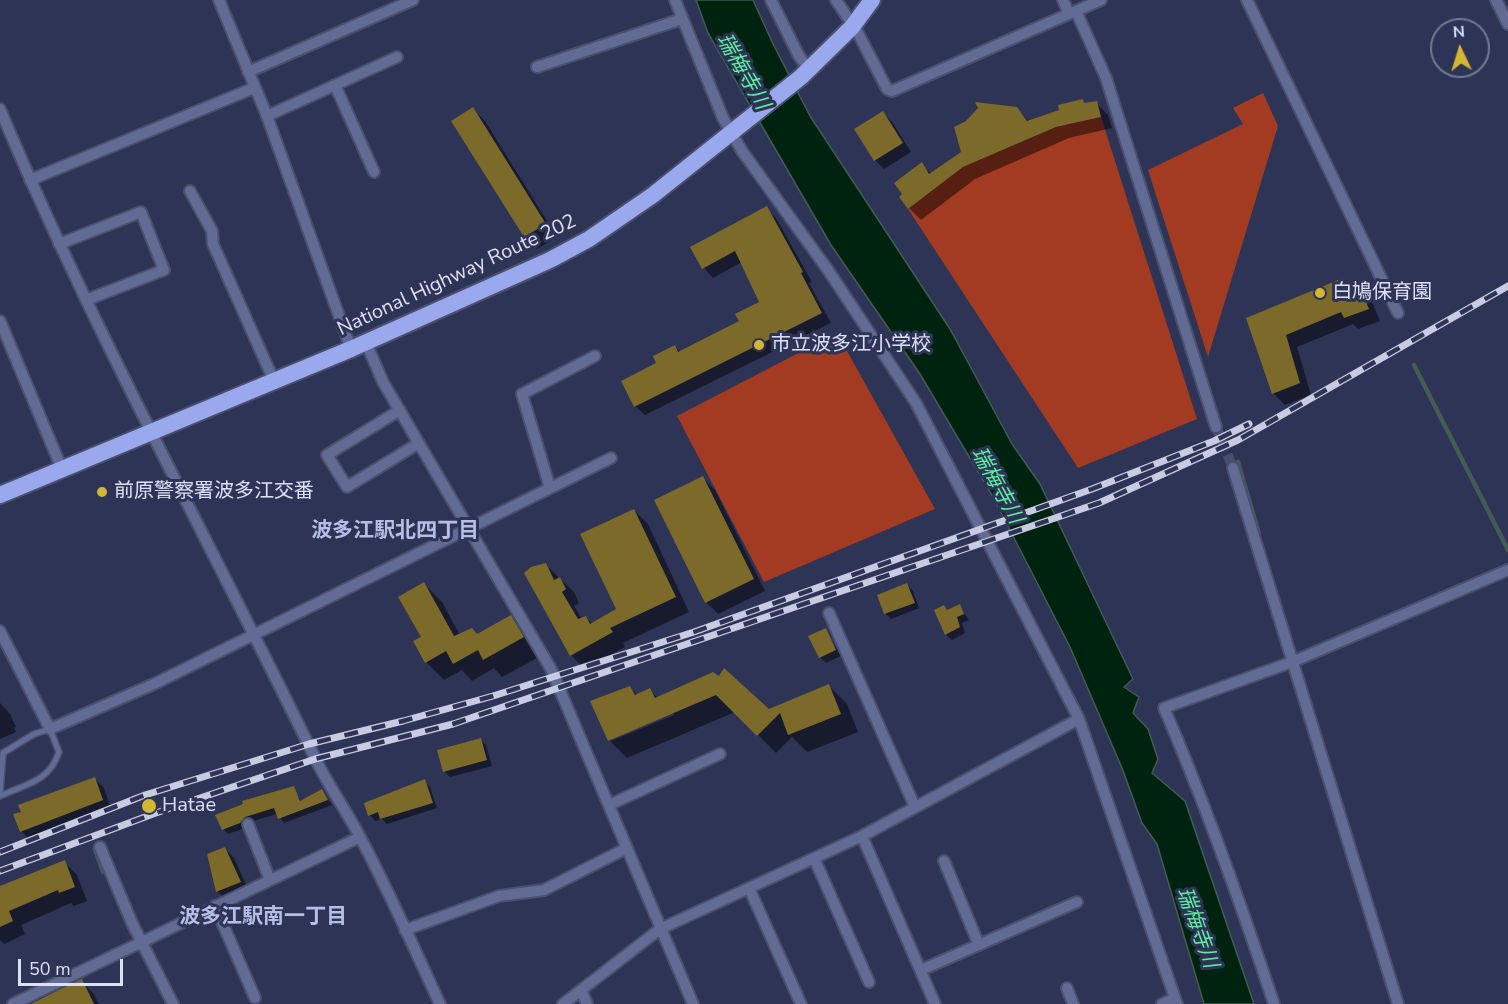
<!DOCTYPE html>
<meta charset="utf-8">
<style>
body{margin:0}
#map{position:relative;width:1508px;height:1004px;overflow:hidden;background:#2e3455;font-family:"Nunito Sans",sans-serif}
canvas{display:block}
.north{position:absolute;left:1430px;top:18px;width:60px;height:60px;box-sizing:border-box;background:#2e3455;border:2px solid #737995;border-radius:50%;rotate:356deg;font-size:16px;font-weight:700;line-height:24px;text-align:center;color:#dbe0f6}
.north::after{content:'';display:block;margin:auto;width:21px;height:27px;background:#d4b635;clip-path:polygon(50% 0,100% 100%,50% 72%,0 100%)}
.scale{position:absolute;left:18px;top:959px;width:105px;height:27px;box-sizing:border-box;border:3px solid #dbe0f6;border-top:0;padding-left:8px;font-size:18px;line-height:21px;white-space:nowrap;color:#dbe0f6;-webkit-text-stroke:4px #2e3455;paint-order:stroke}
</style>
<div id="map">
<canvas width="1508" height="1004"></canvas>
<div class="north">N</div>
<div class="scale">50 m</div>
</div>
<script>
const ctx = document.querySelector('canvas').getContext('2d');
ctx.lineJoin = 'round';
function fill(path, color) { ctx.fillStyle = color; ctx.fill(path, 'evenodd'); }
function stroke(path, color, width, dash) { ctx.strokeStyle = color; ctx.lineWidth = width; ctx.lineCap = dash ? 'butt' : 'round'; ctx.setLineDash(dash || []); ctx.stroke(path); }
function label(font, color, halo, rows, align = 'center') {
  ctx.font = font + ' "Nunito Sans","Noto Sans JP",sans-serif'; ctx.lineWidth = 6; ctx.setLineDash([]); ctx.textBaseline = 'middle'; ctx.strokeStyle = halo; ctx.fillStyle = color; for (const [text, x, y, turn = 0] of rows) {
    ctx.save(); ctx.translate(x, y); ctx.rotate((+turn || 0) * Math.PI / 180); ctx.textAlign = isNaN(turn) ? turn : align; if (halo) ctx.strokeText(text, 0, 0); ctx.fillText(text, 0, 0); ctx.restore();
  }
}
fill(new Path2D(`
 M1263,93l15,33 -70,231 -60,-187 95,-46 -10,-16z
 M1101,117l96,302 -119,49 -170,-259 55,-42 93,-40z
 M837,333l98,176 -171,73 -87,-166z`), '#a23b21');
const water = new Path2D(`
 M696,0h57l20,44 37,72 140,213 62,115 28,40 93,195 -9,8 15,10 -6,16 15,16 10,30 -6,14 33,28 69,203h-50l-47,-160 -15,-21 -20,-55 -52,-121 -77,-150 -73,-123 -89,-129 -123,-212z`);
fill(water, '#00230f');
stroke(water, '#425c54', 1.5);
fill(new Path2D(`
 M1082,101l4,4 10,-2 12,12 4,13 -43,10 -94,41 -54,41 -12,-12 12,-44 10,10 32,-22 53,-44 14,14z
 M473,109l12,12 72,116 -20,12 -12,-12 -72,-116z
 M883,113l9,9 19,30 -27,17 -9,-9z
 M766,208l10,10 36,64 -3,1 22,40 -186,92 -10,-9 23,-43 17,-16 5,5 61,-30 20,-20 -19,-40 -29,16 -9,-10 -12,-20z
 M1343,280l11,12 6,-2 12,12 8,19 -22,8 -5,-5 -56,23 14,48 -26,10 -12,-12 -25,-74z
 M703,478l12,12 50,101 -47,23 -12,-12z
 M634,510l14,14 41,88 -66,31 2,4 -40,22 -14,-14 -26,-91 29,28 5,11 -5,3 8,13 4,-2 6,7 26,-14z
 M424,584l18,18 18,33 18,1 33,-19 18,18 12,21 -39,21 -8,-9 -22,13 -10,-11 -18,10 -18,-18 -3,-25z
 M907,585l6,6 6,17 -28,11 -6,-6z
 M959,606l10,14 -7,3 3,10 -13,7 -6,-5 -10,-24h12z
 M825,630l16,26 -15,7 -6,-6z
 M724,671l45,40 60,-25 18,18 11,28 -51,20 -15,-15 -16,16 -41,-41 -108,46 -18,-18 -17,-38 38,-14 8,8 11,-6 9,8 55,-25 6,5zM671,712l3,3 -63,26 -2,-2z
 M0,703l10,11 6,13 -2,1 2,4 -16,7z
 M480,739l6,6 6,21 -42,11 -5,-5 -6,-21z
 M95,779l9,9 7,21 -81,31 -9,-9z
 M424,781l6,6 7,21 -50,16 -5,-5 -7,2 -5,-6z
 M293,787l9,15 20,-11 10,14 -48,18 -7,-9 -27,8 -5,6 -17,6 -5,-5z
 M225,849l9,9 15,33 -22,9 -9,-8 -9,-37z
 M64,862l13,13 10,26 -13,5 -3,-3 -50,22 4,9 -21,10 -4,-4v-53z
 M81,981l12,12 6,11h-64z`), '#0007');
stroke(new Path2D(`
 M1414,365l94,185
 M1238,462l21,72
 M95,849l8,23`), '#425c54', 4.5);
fill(new Path2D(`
 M1083,99l1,4 13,-2 4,16 -45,10 -93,40 -55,42 -9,-12 3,-3 -8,-11 28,-21 7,12 32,-22 -7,-25 12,-6 12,-13 -3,-6 42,5 10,14 32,-11 -1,-5z
 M473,107l73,117 -22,13 -73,-116z
 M883,111l20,32 -29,18 -20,-32z
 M767,206l36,66 -2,1 21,40 -188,94 -13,-26 35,-18 -3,-7 22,-11 3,7 61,-31 -4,-7 24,-12 -24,-51 -33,18 -12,-22z
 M1343,278l6,14 11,-4 9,21 -25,9 -3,-6 -55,23 14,48 -28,11 -26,-76z
 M703,476l51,103 -49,24 -51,-103z
 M634,509l42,88 -66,31 3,4 -43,24 -46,-83 7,-6 15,-4 8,17 6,-3 6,12 -4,3 16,27 8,-3 4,8 26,-15 -36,-75z
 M424,582l30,54 18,-8 5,6 34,-19 13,22 -41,23 -5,-10 -25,14 -7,-13 -21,12 -12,-22 8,-4 -23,-40z
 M907,583l8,20 -31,11 -7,-19z
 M960,604l4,10 -7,3 3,10 -15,8 -11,-25 10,-5 3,5z
 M826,628l10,22 -17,8 -11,-22z
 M724,668l45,41 60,-25 12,30 -53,21 -8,-22 -23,23 -41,-41 -108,46 -18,-40 40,-15 5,9 15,-7 5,10 58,-26 6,4z
 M481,738l6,22 -44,12 -6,-22z
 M95,777l8,23 -83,32 -7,-18 8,-2 -3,-7z
 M425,779l8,24 -53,16 -2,-7 -10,4 -4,-13z
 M294,786l6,15 22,-12 6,11 -50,19 -4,-11 -29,9 -5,6 -18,7 -7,-15 28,-11 -1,-3z
 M225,847l16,35 -25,10 -9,-38z
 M65,860l10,27 -16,6 -1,-3 -49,21 4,10 -13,6v-41z
 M82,979l12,25h-63l36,-18z`), '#7b6a2a');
stroke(new Path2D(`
 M1216,427l17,41`), '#484e6d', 10, [10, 5]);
const service = new Path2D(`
 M0,793l3,-40 31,-19 16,-5 9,23c-10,30 -33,32 -59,44`);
const minor = new Path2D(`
 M219,0l48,116 84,233
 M675,0l48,118 19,33 86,119 88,133 163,316 98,285
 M771,0l28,56 10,13
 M836,0l22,33 29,56 5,2 209,-91
 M1063,0l6,14
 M1247,0l151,313
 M1496,0l12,24
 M1076,11l30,67 110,349
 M537,67l145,-48
 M248,72l165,-72
 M335,85l39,87
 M0,109c93,222 210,433 315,649 13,27 31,52 45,79 29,54 54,111 80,167
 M267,116l130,-59
 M30,180l224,-92
 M190,191l22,40 1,13 61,137
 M59,244l82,-32 23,58 -78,30
 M0,321l62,148
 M366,343l17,39 168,287 142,335
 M400,410l-73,45 20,32 72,-44
 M1233,468l165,536
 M550,488l-28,-94 73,-38
 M829,613l86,194
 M0,631l50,98 104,-45 457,-226
 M609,805l111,-51
 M248,824l22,56
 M862,836l73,168
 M100,847l32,76 41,81
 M814,858l55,124
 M944,861l35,84
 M749,888l52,116
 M215,906l40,92
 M405,930l94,-34 45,-6 83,-42
 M921,970l156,-68
 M1067,988l6,16
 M581,990l6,14
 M13,1004l347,-167
 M563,1004l97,-75 202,-93 217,-117
 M1162,1004l13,-6
 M1274,1004c-33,-100 -68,-199 -110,-296l128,-46 216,-92`);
const trunk = new Path2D(`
 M0,495l351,-146 199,-89 39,-21 64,-44 148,-118 51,-50 20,-27`);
stroke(service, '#4a506f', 8);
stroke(minor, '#4a506f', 14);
stroke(trunk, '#4a506f', 20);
stroke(service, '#626b93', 5);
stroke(minor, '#626b93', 10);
stroke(trunk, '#9aa8ee', 16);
const rail = new Path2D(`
 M0,852l145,-57 164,-51 94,-23 90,-25 201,-64 398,-143 122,-48 35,-17
 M0,871l153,-57 162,-55 138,-35 646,-221 139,-63 270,-154`);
stroke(rail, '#c7cce3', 7);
stroke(rail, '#2e3455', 4.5, [14]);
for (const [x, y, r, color] of [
 [1320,293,6,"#d4b635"],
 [759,345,6,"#d4b635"],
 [102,492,6,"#d4b635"],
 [149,806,8,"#d4b635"]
]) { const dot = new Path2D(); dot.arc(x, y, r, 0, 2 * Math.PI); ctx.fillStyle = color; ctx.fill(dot); stroke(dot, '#2e3455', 2); }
label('20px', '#dbe0f6', '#2e3455', [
 ["National Highway Route 202",457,276,-25]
]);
label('20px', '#dbe0f6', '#2e3455', [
 ["白鳩保育園",1332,293],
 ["市立波多江小学校",771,345],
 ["前原警察署波多江交番",114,492],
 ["Hatae",162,806]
], 'left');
label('italic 21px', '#5cf09c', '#2e3455', [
 ["瑞梅寺川",742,72,60],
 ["瑞梅寺川",996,486,61],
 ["瑞梅寺川",1196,928,70]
]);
label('bold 21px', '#b5bee7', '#2e3455', [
 ["波多江駅北四丁目",395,532],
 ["波多江駅南一丁目",263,918]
]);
</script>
